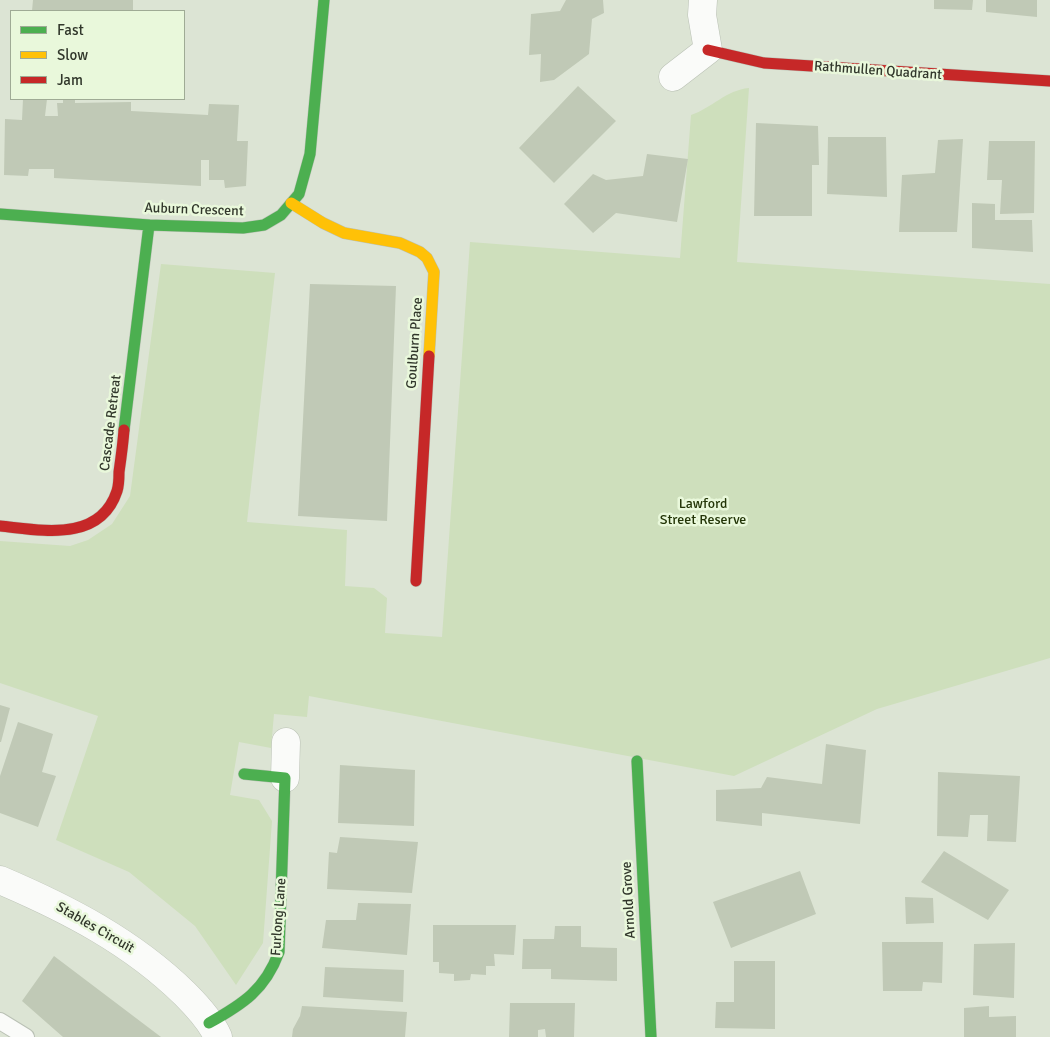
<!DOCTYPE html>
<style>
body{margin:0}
#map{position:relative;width:1050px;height:1037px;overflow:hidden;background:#dce4d4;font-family:Signika,sans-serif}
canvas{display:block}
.legend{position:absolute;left:10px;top:10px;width:175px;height:90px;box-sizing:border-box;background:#e9f8db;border:1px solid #9fab95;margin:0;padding:6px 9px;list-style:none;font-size:15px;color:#31372b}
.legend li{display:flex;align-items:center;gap:10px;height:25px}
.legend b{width:25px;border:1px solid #9fab95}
</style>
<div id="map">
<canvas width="1050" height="1037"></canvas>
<ul class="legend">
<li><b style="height:6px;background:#4caf50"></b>Fast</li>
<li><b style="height:6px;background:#ffc107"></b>Slow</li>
<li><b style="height:6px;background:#c62828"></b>Jam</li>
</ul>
</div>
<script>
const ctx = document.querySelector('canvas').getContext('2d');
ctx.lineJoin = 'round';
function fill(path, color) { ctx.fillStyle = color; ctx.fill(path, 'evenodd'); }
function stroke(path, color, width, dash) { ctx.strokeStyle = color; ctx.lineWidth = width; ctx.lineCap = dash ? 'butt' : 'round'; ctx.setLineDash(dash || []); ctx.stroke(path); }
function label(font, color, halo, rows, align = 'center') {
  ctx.font = font + ' Signika,sans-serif'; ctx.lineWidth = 5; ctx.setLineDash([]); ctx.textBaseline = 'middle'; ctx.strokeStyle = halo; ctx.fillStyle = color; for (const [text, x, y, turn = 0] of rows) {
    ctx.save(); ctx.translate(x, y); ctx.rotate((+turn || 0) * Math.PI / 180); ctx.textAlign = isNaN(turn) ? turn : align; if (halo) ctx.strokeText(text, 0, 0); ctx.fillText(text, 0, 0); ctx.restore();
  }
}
fill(new Path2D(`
 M749,88l-12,174 313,22v374l-173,51 -143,67 -425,-80 -2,21 -33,-3 -3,34 -32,-6 -9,53 29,5 13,21 -9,122 -27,42 -41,-59 -66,-54 -73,-32 42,-124 -98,-33v-142l70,5 18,-6 24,-16 18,-28 31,-232 114,9 -28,249 100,8 -2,56 29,2 13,10 -2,35 57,4 28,-395 210,16 11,-143c21,-7 35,-25 58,-27z`), '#cedfbc');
fill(new Path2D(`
 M33,0h100v11h-101z
 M566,0h37l1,13 -12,6 -3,35 -35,26 -14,2 1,-28 -12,1 2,-41 29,-3z
 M934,0h39l-1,10 -38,-1z
 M986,0h51v17l-51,-5z
 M578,86l38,35 -62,62 -35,-35z
 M23,99h24l-2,17h13l-1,-13h6v-4h12v4l56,-1v9l77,4 1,-11 30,1 -2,36h11l-2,45 -21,2 -1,-8h-15v-20h-8v26l-147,-8v-9h-25l-1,7 -24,-1 1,-56 17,1z
 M756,123l62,3 1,39h-7v51h-58z
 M828,137h58l1,60 -60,-3z
 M963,139l-6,93h-58l3,-57 33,-2 3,-33z
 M989,141h46l-1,72 -34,1 2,-34h-15z
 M647,154l41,5 -11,63 -61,-9 -23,20 -29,-29 29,-30 13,6 37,-4z
 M972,203l23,1v16h37l1,32 -61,-4z
 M310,284l86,2 -9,235 -89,-5z
 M0,705l10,3 -9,34h-1z
 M18,722l35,12 -11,38 14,4 -18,51 -38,-14v-37z
 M826,744l40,6 -6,74 -98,-11v13l-46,-5v-31l45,-2 6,-11 55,7z
 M340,765l75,5 -1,56 -76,-3z
 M938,772l82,4 -4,66 -29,-1 1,-26h-18l-2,22 -31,-1z
 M340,837l78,5 -6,51 -85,-4 2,-37 8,1z
 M944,851l65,39 -21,30 -67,-38z
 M800,871l16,43 -85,34 -18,-46z
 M905,897l28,1 1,25 -28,1z
 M358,903l53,1 -4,51 -85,-7 4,-28h30z
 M433,925h83l-2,30 -20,-1 1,12h-9v9l-15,-1 -1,6 -16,1v-7l-15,-1v-11h-6z
 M555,926h26v21l36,1v33l-66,-2v-10h-29l1,-30h31z
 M882,942h61l-1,41 -19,-1 -1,9h-39z
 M1015,943l-1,55 -41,-3 1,-51z
 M54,956l107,81h-98l-41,-36z
 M734,961h41v68l-60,-1 1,-26h18z
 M325,967l79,3 -1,32 -80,-5z
 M510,1003h65l-1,34h-28l-1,-8 -7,1v7h-29z
 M302,1006l105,6 -2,25h-113l1,-8 7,-13z
 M989,1006v11l27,-1v21h-52v-29z`), '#c0c9b6');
const lane = new Path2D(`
 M0,1021l26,16`);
const street = new Path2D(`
 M673,77l35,-27 -6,-35 1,-15
 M285,778l1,-36
 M0,880c68,29 132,62 185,114 12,12 26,27 33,43`);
const fast = new Path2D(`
 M0,214l149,11 94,3 21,-3 17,-10 18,-21 11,-40 14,-154
 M124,430l25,-205
 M637,761l14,276
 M209,1023c34,-19 56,-33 70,-71l6,-174 -41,-4`);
const slow = new Path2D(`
 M291,203l32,20 21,10 56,10 20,9 7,6 7,14 -5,84`);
const jam = new Path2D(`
 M708,50l56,13 286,18
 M0,526c41,4 100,17 117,-35 2,-6 2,-13 2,-19 2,-14 4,-28 5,-42
 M416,581l13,-225`);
stroke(lane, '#bac1b5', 18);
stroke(street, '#bac1b5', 29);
stroke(fast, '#bac1b5', 12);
stroke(slow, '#bac1b5', 12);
stroke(jam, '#bac1b5', 12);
stroke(lane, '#fafbf9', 16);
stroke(street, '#fafbf9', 28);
stroke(fast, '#4caf50', 11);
stroke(slow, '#ffc107', 11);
stroke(jam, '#c62828', 11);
label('14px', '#31372b', '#e9f8db', [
 ["Rathmullen Quadrant",878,71,4],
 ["Auburn Crescent",194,210,2],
 ["Goulburn Place",415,343,-86],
 ["Cascade Retreat",111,423,-83],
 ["Arnold Grove",629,900,-93],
 ["Furlong Lane",279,917,-86],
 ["Stables Circuit",95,928,30]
]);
label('14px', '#233507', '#e9f8db', [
 ["Lawford",703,504],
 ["Street Reserve",703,520]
]);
</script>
